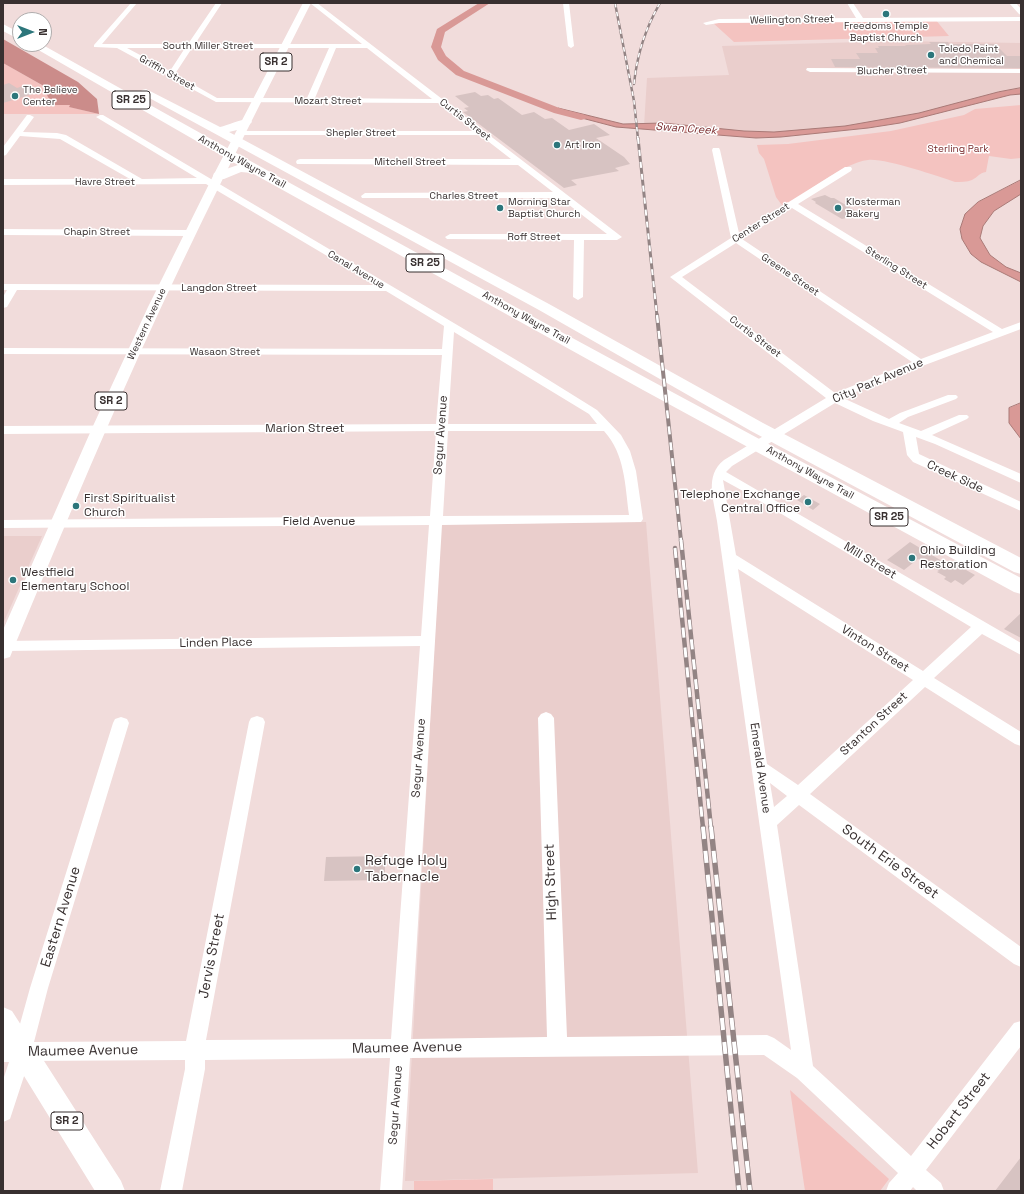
<!DOCTYPE html>
<style>
body{margin:0}
#map{position:relative;width:1024px;height:1194px;overflow:hidden;background:#f1dcdb;font-family:"Space Grotesk",sans-serif}
canvas{display:block}
.frame{position:absolute;inset:0;border:4px solid #383030;pointer-events:none}
.north{position:absolute;left:12px;top:12px;width:40px;height:40px;box-sizing:border-box;background:#fff;border:1px solid #afacac;border-radius:50%;rotate:90deg;font-size:11px;font-weight:700;line-height:16px;text-align:center;color:#383030}
.north::after{content:'';display:block;margin:auto;width:14px;height:18px;background:#2c767b;clip-path:polygon(50% 0,100% 100%,50% 72%,0 100%)}
</style>
<div id="map">
<canvas width="1024" height="1194"></canvas>
<div class="frame"></div>
<div class="north">N</div>
</div>
<script>
const ctx = document.querySelector('canvas').getContext('2d');
ctx.lineJoin = 'round';
function fill(path, color) { ctx.fillStyle = color; ctx.fill(path, 'evenodd'); }
function stroke(path, color, width, dash) { ctx.strokeStyle = color; ctx.lineWidth = width; ctx.lineCap = dash ? 'butt' : 'round'; ctx.setLineDash(dash || []); ctx.stroke(path); }
function label(font, color, halo, rows, align = 'center') {
  ctx.font = font + ' "Space Grotesk",sans-serif'; ctx.lineWidth = 3; ctx.setLineDash([]); ctx.textBaseline = 'middle'; ctx.strokeStyle = halo; ctx.fillStyle = color; for (const [text, x, y, turn = 0] of rows) {
    ctx.save(); ctx.translate(x, y); ctx.rotate((+turn || 0) * Math.PI / 180); ctx.textAlign = isNaN(turn) ? turn : align; if (halo) ctx.strokeText(text, 0, 0); ctx.fillText(text, 0, 0); ctx.restore();
  }
}
fill(new Path2D(`
 M897,41l124,2v51l-11,1 -110,28 -144,15 -112,-12 3,-48 82,-3 -7,-29z
 M646,522l52,651 -293,8 36,-657z
 M3,536h39l-39,88z`), '#eacecc');
fill(new Path2D(`
 M935,19l14,17 -215,6 -22,-20z
 M3,63l39,22 10,19 19,1 -1,2 29,7h-96z
 M1021,105v53l-10,1 -22,-3 -3,16c-7,1 -8,5 -14,8 -5,2 -11,2 -17,2 -18,-6 -70,-24 -87,-22 -25,3 -60,32 -83,47l-4,-3 -5,-7 -12,-38 -5,-6 -2,-8 31,-1 103,-13 73,-16 11,-6z
 M790,1090l99,89 -9,12h-75z
 M493,1179v12h-79v-10z`), '#f4c3c0');
fill(new Path2D(`
 M3,39l75,43 19,17 2,15 -30,-7 1,-2h-18l-10,-20 -39,-22z`), '#cb8c8a');
const water = new Path2D(`
 M1021,88v6l-11,1 -110,28 -32,5 -87,9 -25,1 -140,-11 -61,-16 3,-3 65,16 40,-1 81,8 30,1 71,-6 74,-13 79,-21z
 M1021,180v14l-27,17 -11,15 -3,12 10,17 16,12 15,6v9l-40,-20 -10,-8 -9,-15 -2,-10 5,-15 13,-12z
 M1021,403v36l-12,-16v-15z`);
fill(water, '#d99996');
stroke(water, '#a97a77', 1);
fill(new Path2D(`
 M479,3h11l-45,29 -4,15 5,9 18,15 98,38 23,6 2,2 -2,2 -4,1 -27,-7 -98,-38 -18,-15 -7,-13 6,-18z`), '#d99996');
fill(new Path2D(`
 M929,42h19l1,2h46l12,12h14v12l-186,-1 -4,-8h29l-4,-6h22l-3,-5h4l-1,-2h28l-1,-1 26,-1z
 M9,83l8,5 9,-3 14,7 -37,11v-18z
 M475,92l6,4 7,-1 6,4 4,-1 24,17 12,-3 11,7 7,-1 17,12 25,-6 16,11 -14,3 28,19 6,7 -15,4 4,3 -48,9 6,5 -13,3 -101,-76 5,-1 -4,-3 5,-1 -14,-11z
 M825,195l6,3h3l27,16 -19,5 -27,-16 1,-1 -5,-3z
 M804,495l16,9 -7,6 -16,-10z
 M910,542l37,22 3,-3 25,14 -12,10 -8,-5 -4,3 -7,-4 2,-2 -9,-5 2,-1 -21,-12 -14,11 -17,-10z
 M1021,613v25l-17,-9z
 M385,856v24l-61,1 2,-24z
 M1021,1157v34h-26z`), '#d7c3c2');
fill(new Path2D(`
 M131,3h6l-35,41h86l28,-41h6l-27,41h167l-52,-41h7l305,234 -5,3h-33l-1,57 -5,3 -5,-3 1,-57 -127,-1 -2,-2 5,-3h157l-47,-36h-198l-1,-2 4,-3 188,-1 -35,-27 -221,-1 -1,-2 1,-2 3,-1h211l-31,-24h-242v-4h236l-36,-28 -222,-1 -99,-54 -23,-1v-2zM127,48h58l-15,23zM192,48h137l-22,50h-90l-42,-24zM336,48h31l65,51 -117,-1z
 M563,3h6l5,43 -3,2 -3,-2z
 M847,3h6l10,15 158,-1v4l-302,2 -13,2 -3,-2 16,-4 137,-1z
 M1009,3h7l5,6v6l-2,-1z
 M807,68l214,1v4l-211,-1 -4,-2z
 M27,115h3l4,2 -11,15 34,1 9,2 76,44 55,-1 -101,-61 4,-2h3l420,249 74,46 24,25 9,16 6,20 7,48 -2,3 -199,3 -31,514 136,-2 -9,-319 3,-4 5,-2 5,2 3,4 13,319 200,-2 7,3 17,12 -74,-529c-3,-21 -13,-45 7,-61l102,-62 -156,-121 61,-39 -19,-88 1,-2h6l1,2 19,83 106,-66h6l1,2 -1,2 -53,33 204,125 19,-7v7l-152,57 -26,12 46,21 11,-6 48,-18h8l2,2 -2,2 -48,18 -9,6 22,8 38,-16h8l2,2 -2,2 -35,16 89,39v9l-86,-39 -19,-7 3,17 102,48v9l-108,-49 -6,-7 -4,-23 -30,-11 -38,-18 -103,63 -6,6 295,171v12l-39,-21 -48,44 87,54v14l-6,-2 -90,-57 -115,107 211,153v20l-7,-3 -215,-159 -22,20 36,241 98,90 103,-133 7,-2v25l-95,124 15,13 3,8h-27l-4,-4 -3,4h-24l3,-8 9,-10 -101,-95 -33,-23 -354,3 -8,133h-22l10,-133 -185,2v9l-23,122h-22l25,-122v-9l-156,1 -19,58 -7,3v-42l6,-18h-6v-20h12l15,-54 83,-265 2,-4 6,-2 6,2 2,4 -81,265 -14,54 152,-1 63,-319 2,-4 6,-2 6,2 2,4 -59,318 185,-1 29,-393 -415,5h-2v-10l418,-5 8,-111 -426,3v-8l427,-4 6,-85 -433,3v-8l433,-2 6,-69 -439,-1v-6l439,1 2,-23 -58,-35 -369,-1 -10,17 -4,1v-11l4,-7h-4v-6l373,1 -170,-101 -203,1v-6h127l-70,-40 -40,-3 -14,19 -3,1v-9zM792,208l201,124 -72,27 -179,-120zM736,243l176,119 -77,31 -153,-116zM454,332l135,82 8,10h-149zM448,431h156c21,23 21,54 25,84l-186,1zM723,480l20,11 228,136 -48,44 -187,-116zM738,569l175,111 -115,105 -31,-21zM770,783l17,13 -13,11z
 M3,229l188,1 5,3 -5,3 -188,-1z`), '#fff');
fill(new Path2D(`
 M303,3h8c-58,115 -117,231 -170,348 -45,100 -87,200 -129,301l-2,5 -7,2v-29l90,-204 55,-119 65,-131z
 M3,1007l9,4 109,170 4,10h-30l-92,-149z`), '#fff');
fill(new Path2D(`
 M3,24l17,9v7l-17,-9z
 M28,44h13c324,182 651,361 980,534v16l-7,-2 -371,-202 -391,-217 -11,-1 -17,7h-10l-1,-3 1,-3 24,-8z
 M146,89l74,38c8,-2 24,-9 30,-8l2,3c-6,7 -15,8 -23,10l320,172 214,119 258,135v16l-7,-2 -263,-141 -212,-121 -397,-216 -2,-2 2,-2z`), '#fff');
const railFar4 = new Path2D(`
 M615,3l19,98 4,38
 M634,84c3,-30 11,-55 26,-81`);
const railFar3 = new Path2D(`
 M638,138l19,178`);
const railFar2 = new Path2D(`
 M657,315l24,226`);
const railFar1 = new Path2D(`
 M681,540l30,288
 M675,548l28,280`);
const rail = new Path2D(`
 M703,827l36,364
 M711,827l39,364`);
stroke(railFar4, '#938484', 2.5);
stroke(railFar3, '#938484', 3);
stroke(railFar2, '#938484', 4);
stroke(railFar1, '#938484', 4.5);
stroke(rail, '#938484', 5.5);
stroke(railFar4, '#fff', 1.5, [4.5]);
stroke(railFar3, '#fff', 2, [6]);
stroke(railFar2, '#fff', 2.5, [8]);
stroke(railFar1, '#fff', 3, [10]);
stroke(rail, '#fff', 4, [12]);
for (const [x, y, r, color] of [
 [886,14,4,"#2c767b"],
 [931,55,4,"#2c767b"],
 [15,96,4,"#2c767b"],
 [557,145,4,"#2c767b"],
 [500,208,4,"#2c767b"],
 [838,208,4,"#2c767b"],
 [808,502,4,"#2c767b"],
 [76,506,4,"#2c767b"],
 [912,558,4,"#2c767b"],
 [13,580,4,"#2c767b"],
 [357,869,4,"#2c767b"]
]) { const dot = new Path2D(); dot.arc(x, y, r, 0, 2 * Math.PI); ctx.fillStyle = color; ctx.fill(dot); stroke(dot, '#fff', 1.5); }
label('10px', '#383030', '#fff', [
 ["Wellington Street",792,20,-1],
 ["South Miller Street",208,46],
 ["Blucher Street",892,71,-1],
 ["Griffin Street",167,73,29],
 ["Mozart Street",328,101],
 ["Curtis Street",465,120,38],
 ["Shepler Street",361,133],
 ["Anthony Wayne Trail",242,162,29],
 ["Mitchell Street",410,162],
 ["Havre Street",105,182],
 ["Charles Street",464,196],
 ["Center Street",761,223,-32],
 ["Chapin Street",97,232],
 ["Roff Street",534,237],
 ["Sterling Street",896,268,32],
 ["Canal Avenue",356,270,31],
 ["Greene Street",790,275,34],
 ["Langdon Street",219,288],
 ["Anthony Wayne Trail",526,318,29],
 ["Western Avenue",147,324,-65],
 ["Curtis Street",755,337,37],
 ["Wasaon Street",225,352],
 ["Anthony Wayne Trail",810,473,29]
]);
label('10px', '#383030', '#fff', [
 ["Freedoms Temple",886,26,"center"],
 ["Baptist Church",886,38,"center"],
 ["Toledo Paint",939,49],
 ["and Chemical",939,61],
 ["The Believe",23,90],
 ["Center",23,102],
 ["Art Iron",565,145],
 ["Morning Star",508,202],
 ["Baptist Church",508,214],
 ["Klosterman",846,202],
 ["Bakery",846,214]
], 'left');
label('10px', '#792c2e', '#fff', [
 ["Sterling Park",958,149]
]);
for (const [x, y, w] of [
 [276,62,32],
 [131,100,38],
 [425,263,38],
 [111,401,32],
 [889,517,38],
 [67,1121,32]
]) { const box = new Path2D(); box.roundRect(x - w / 2, y - 9, w, 18, 3); ctx.fillStyle = '#fff'; ctx.fill(box); stroke(box, '#383030', 1); }
label('bold 11px', '#383030', null, [
 ["SR 2",276,62],
 ["SR 25",131,100],
 ["SR 25",425,263],
 ["SR 2",111,401],
 ["SR 25",889,517],
 ["SR 2",67,1121]
]);
label('italic 11px', '#7b2e30', '#fff', [
 ["Swan Creek",686,129,4]
]);
label('12px', '#383030', '#fff', [
 ["City Park Avenue",878,381,-23],
 ["Marion Street",305,429],
 ["Segur Avenue",441,435,-86],
 ["Creek Side",955,477,25],
 ["Field Avenue",319,522],
 ["Mill Street",870,561,31],
 ["Linden Place",216,643,-1],
 ["Vinton Street",875,649,32],
 ["Stanton Street",874,724,-43],
 ["Segur Avenue",419,758,-86],
 ["Emerald Avenue",760,768,82],
 ["Segur Avenue",396,1105,-86]
]);
label('12px', '#383030', '#fff', [
 ["Telephone Exchange",800,495,"right"],
 ["Central Office",800,509,"right"],
 ["First Spiritualist",84,499],
 ["Church",84,513],
 ["Ohio Building",920,551],
 ["Restoration",920,565],
 ["Westfield",21,573],
 ["Elementary School",21,587]
], 'left');
label('14px', '#383030', '#fff', [
 ["Refuge Holy",365,861],
 ["Tabernacle",365,877]
], 'left');
label('14px', '#383030', '#fff', [
 ["South Erie Street",890,862,36],
 ["High Street",551,882,-92],
 ["Eastern Avenue",61,917,-73],
 ["Jervis Street",212,956,-79],
 ["Maumee Avenue",407,1048,-1],
 ["Maumee Avenue",83,1051,-1],
 ["Hobart Street",959,1111,-52]
]);
</script>
